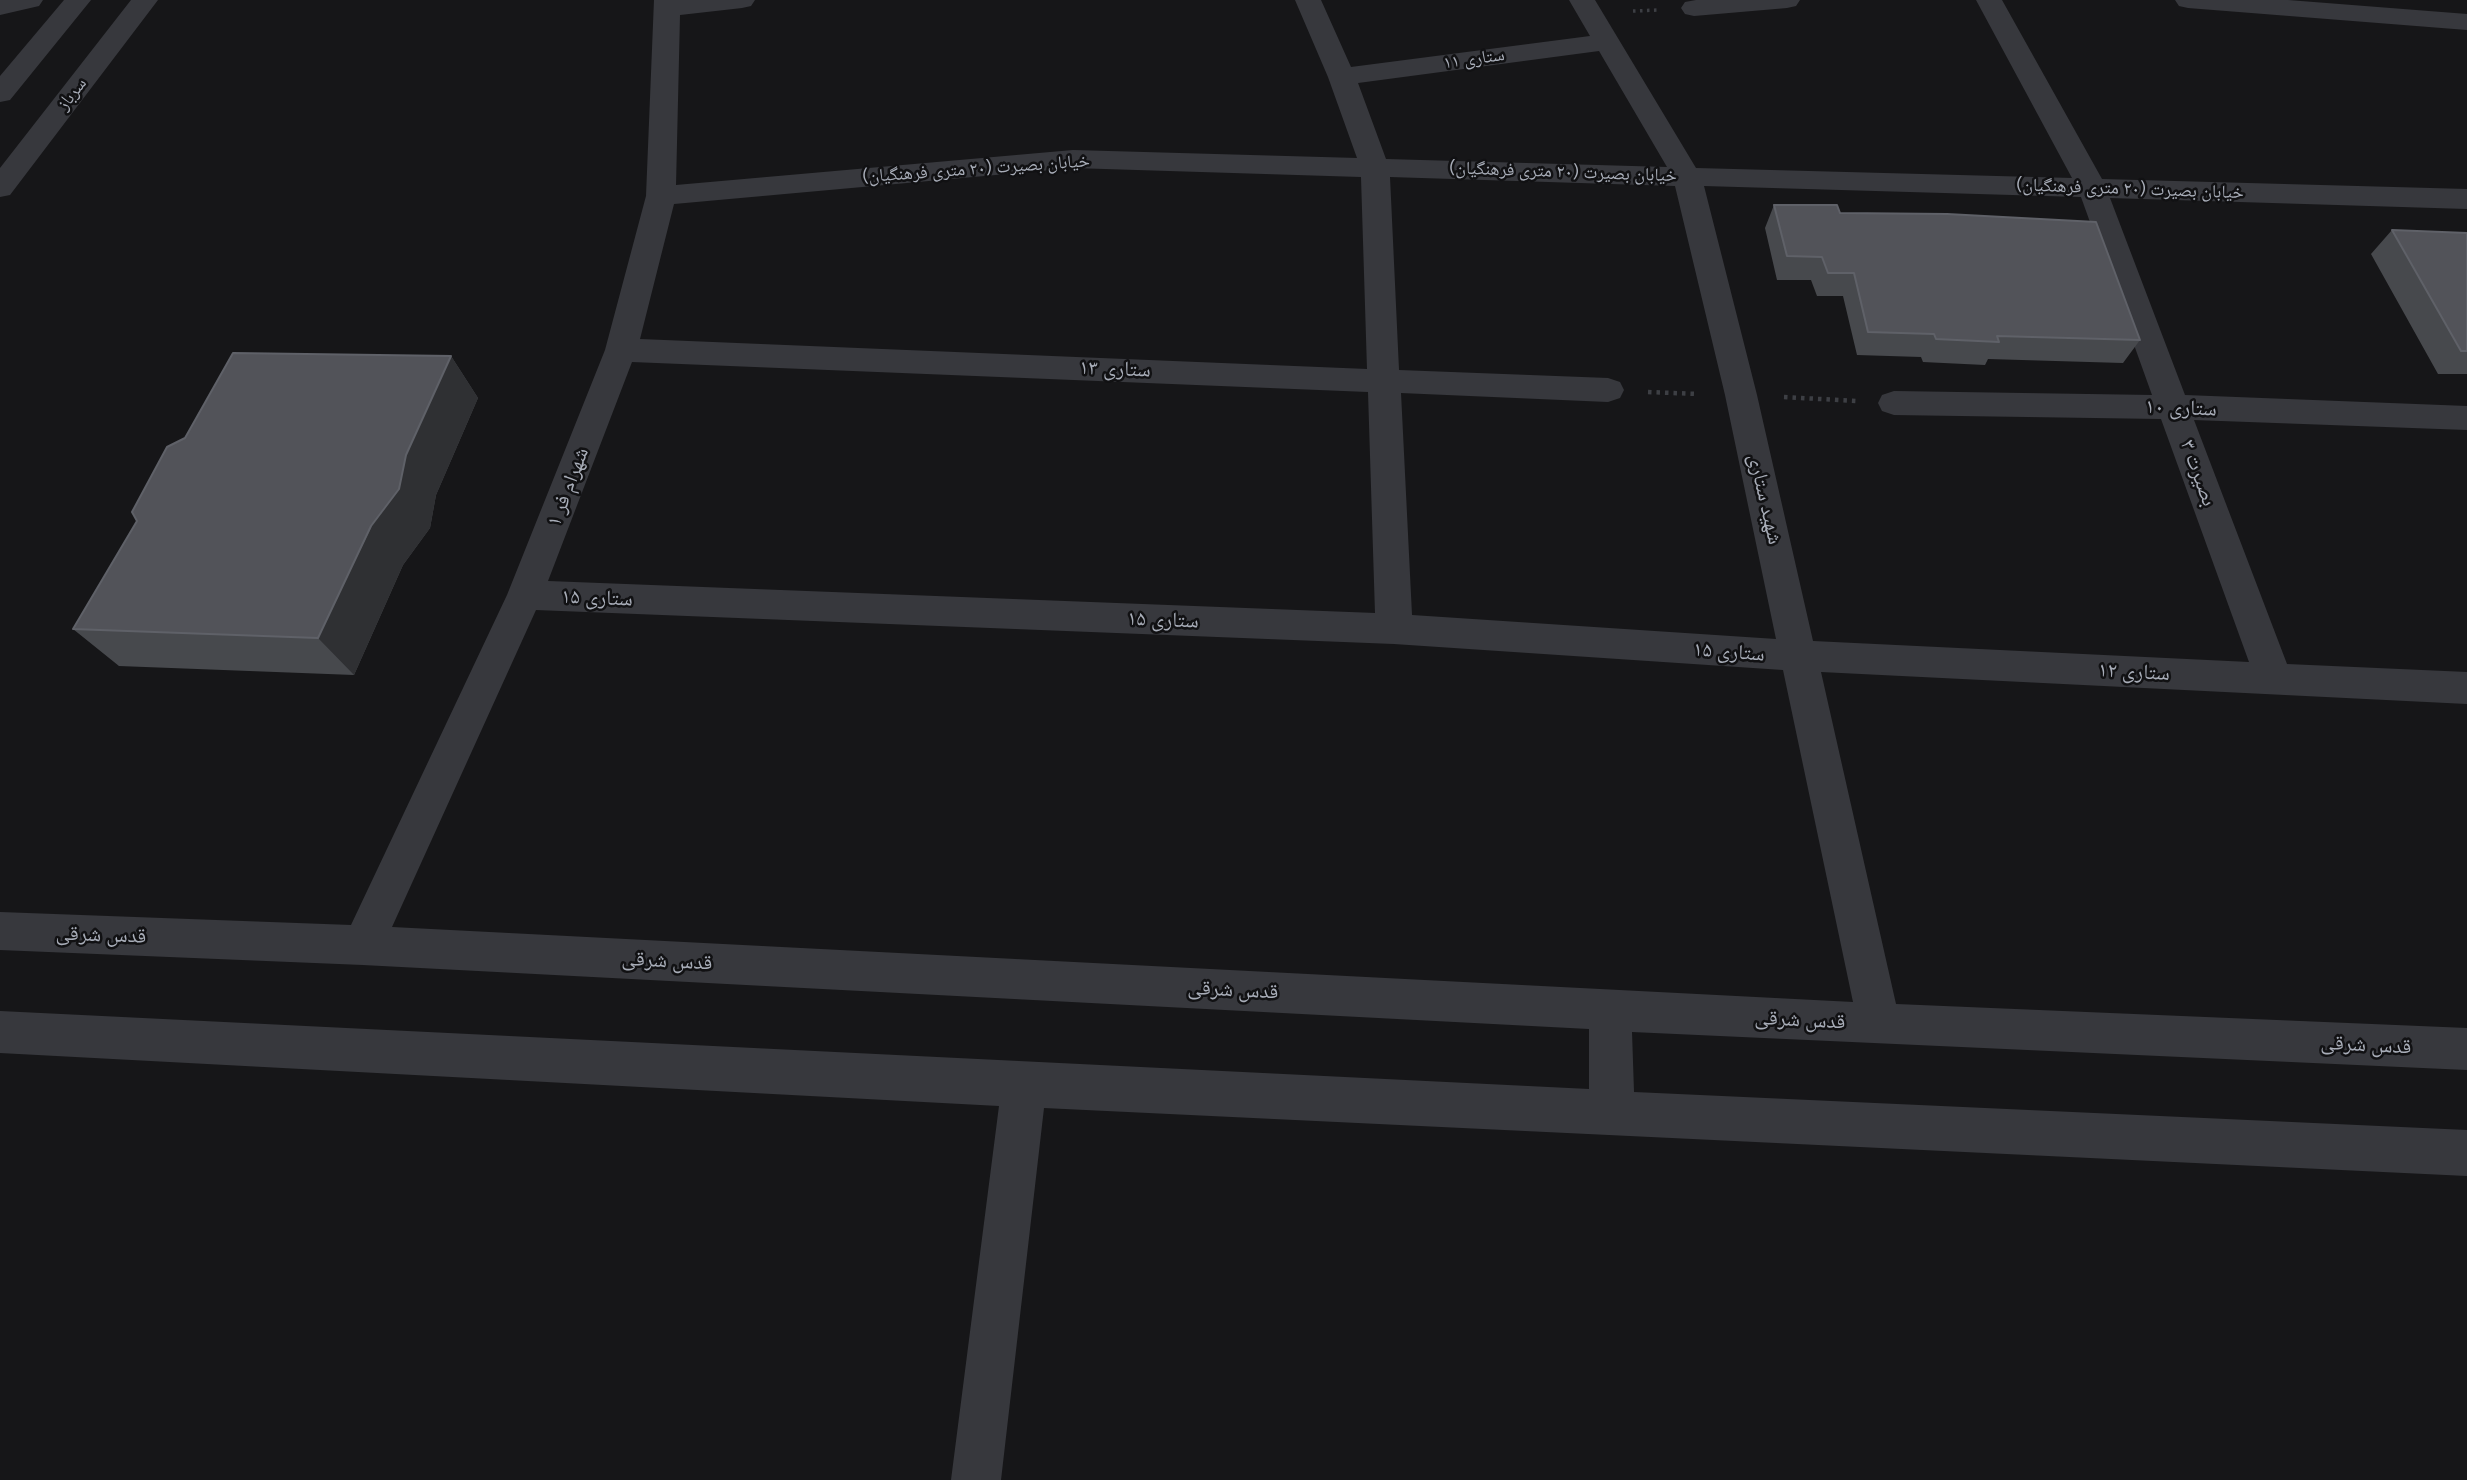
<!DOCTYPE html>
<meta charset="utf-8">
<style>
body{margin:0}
canvas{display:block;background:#161618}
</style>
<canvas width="2467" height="1480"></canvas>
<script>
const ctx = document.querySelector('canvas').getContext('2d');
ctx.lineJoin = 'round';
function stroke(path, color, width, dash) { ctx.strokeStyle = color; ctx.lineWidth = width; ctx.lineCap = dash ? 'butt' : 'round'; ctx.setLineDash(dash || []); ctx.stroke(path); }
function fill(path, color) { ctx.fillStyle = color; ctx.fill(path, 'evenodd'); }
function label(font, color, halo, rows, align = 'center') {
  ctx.font = font + ' Figtree,"Noto Naskh Arabic",sans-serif'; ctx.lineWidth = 5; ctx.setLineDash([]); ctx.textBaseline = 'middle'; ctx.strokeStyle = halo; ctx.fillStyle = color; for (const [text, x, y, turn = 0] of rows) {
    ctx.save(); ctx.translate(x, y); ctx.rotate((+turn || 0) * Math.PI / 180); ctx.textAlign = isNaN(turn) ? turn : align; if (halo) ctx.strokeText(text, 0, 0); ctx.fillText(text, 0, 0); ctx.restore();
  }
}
stroke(new Path2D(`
 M1633,11l26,-1`), '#3d3f44', 3.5, [2.5, 4.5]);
stroke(new Path2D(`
 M1648,392l50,2
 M1784,397l72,4`), '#3d3f44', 4.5, [3.5, 5]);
fill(new Path2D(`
 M0,0h43l-4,6 -39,9z
 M64,0h27l-81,100 -10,2v-26z
 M131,0h27l-148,195 -10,2v-29z
 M654,0h101l-4,6 -9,2 -62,7 -4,170 397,-35 284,8 -29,-81 -33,-77h26l30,67 239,-31 -21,-36h26l101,168 376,10 -96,-178h26l100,179 365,10v20l-357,-11 75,197 282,11v24l-273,-10 93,244 180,8v32l-646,-32 75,332 571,24v42l-835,-38 2,60 833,38v46l-1423,-68 -43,372h-50l48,-374 -999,-53v-42l1589,78v-60l-1226,-64 -363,-15v-38l351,13 156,-330 98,-245 41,-154zM1599,51l68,116 -281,-8 -28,-76zM1073,168l288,9 6,192 -727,-30 34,-135zM1390,177l285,9 50,209 51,244 -364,-24 -11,-222 207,9 12,-4 4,-8 -4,-8 -12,-4 -209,-8zM1704,186l377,11 71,198 -258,-4 -12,4 -4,8 4,8 12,4 267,4 88,243 -436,-21 -56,-246zM632,362l736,30 7,221 -827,-32zM536,610l858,34 389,26 70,332 -1461,-75z
 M1696,0h104l-4,6 -9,2 -93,8 -9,-2 -4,-6 4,-6z
 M2175,0h113l179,14v16l-279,-22 -9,-2z`), '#37383d');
fill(new Path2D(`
 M1774,205l66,8 300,127 -17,23 -135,-4 -3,6 -62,-3 -2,-5 -64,-2 -14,-59h-26l-6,-16h-34l-12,-52z
 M2392,230l75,3v141h-29l-67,-120z
 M451,356l27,42 -42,97 -6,33 -27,37 -49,110 -235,-9 -46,-37 64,-108z`), '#47494d');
fill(new Path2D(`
 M451,356l27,42 -42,97 -6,33 -27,37 -49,110 -36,-37 88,-183z`), '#2f3033');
const building = new Path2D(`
 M1774,205h63l3,8 107,1 149,8 44,118 -143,-4 2,6 -63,-3 -2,-5 -66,-2 -14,-59h-26l-6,-16 -35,-1z
 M2392,230l75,3v118h-6z
 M233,353l218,3 -45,99 -7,34 -28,37 -53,112 -245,-9 64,-108 -5,-9 35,-65 18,-9z`);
fill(building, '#525359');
stroke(building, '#5f6168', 2);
label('18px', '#a8adb8', '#111113', [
 ["ستاری ۱۱",1474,59,-8],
 ["سرباز",72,94,-52],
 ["خیابان بصیرت (۲۰ متری فرهنگیان)",976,169,-4],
 ["خیابان بصیرت (۲۰ متری فرهنگیان)",1563,172,2],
 ["خیابان بصیرت (۲۰ متری فرهنگیان)",2130,189,2]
]);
label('21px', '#a8adb8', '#111113', [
 ["ستاری ۱۳",1115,369,2],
 ["ستاری ۱۰",2181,408,2],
 ["بصیرت ۳",2198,473,70],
 ["شهرام فر ۱",568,487,-69],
 ["شهید ستاری",1765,499,77],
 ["ستاری ۱۵",597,598,2],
 ["ستاری ۱۵",1163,620,2],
 ["ستاری ۱۵",1729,652,4],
 ["ستاری ۱۲",2134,672,3],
 ["قدس شرقی",101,935,2],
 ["قدس شرقی",667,961,3],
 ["قدس شرقی",1233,990,3],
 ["قدس شرقی",1800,1020,3],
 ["قدس شرقی",2366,1045,3]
]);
</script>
